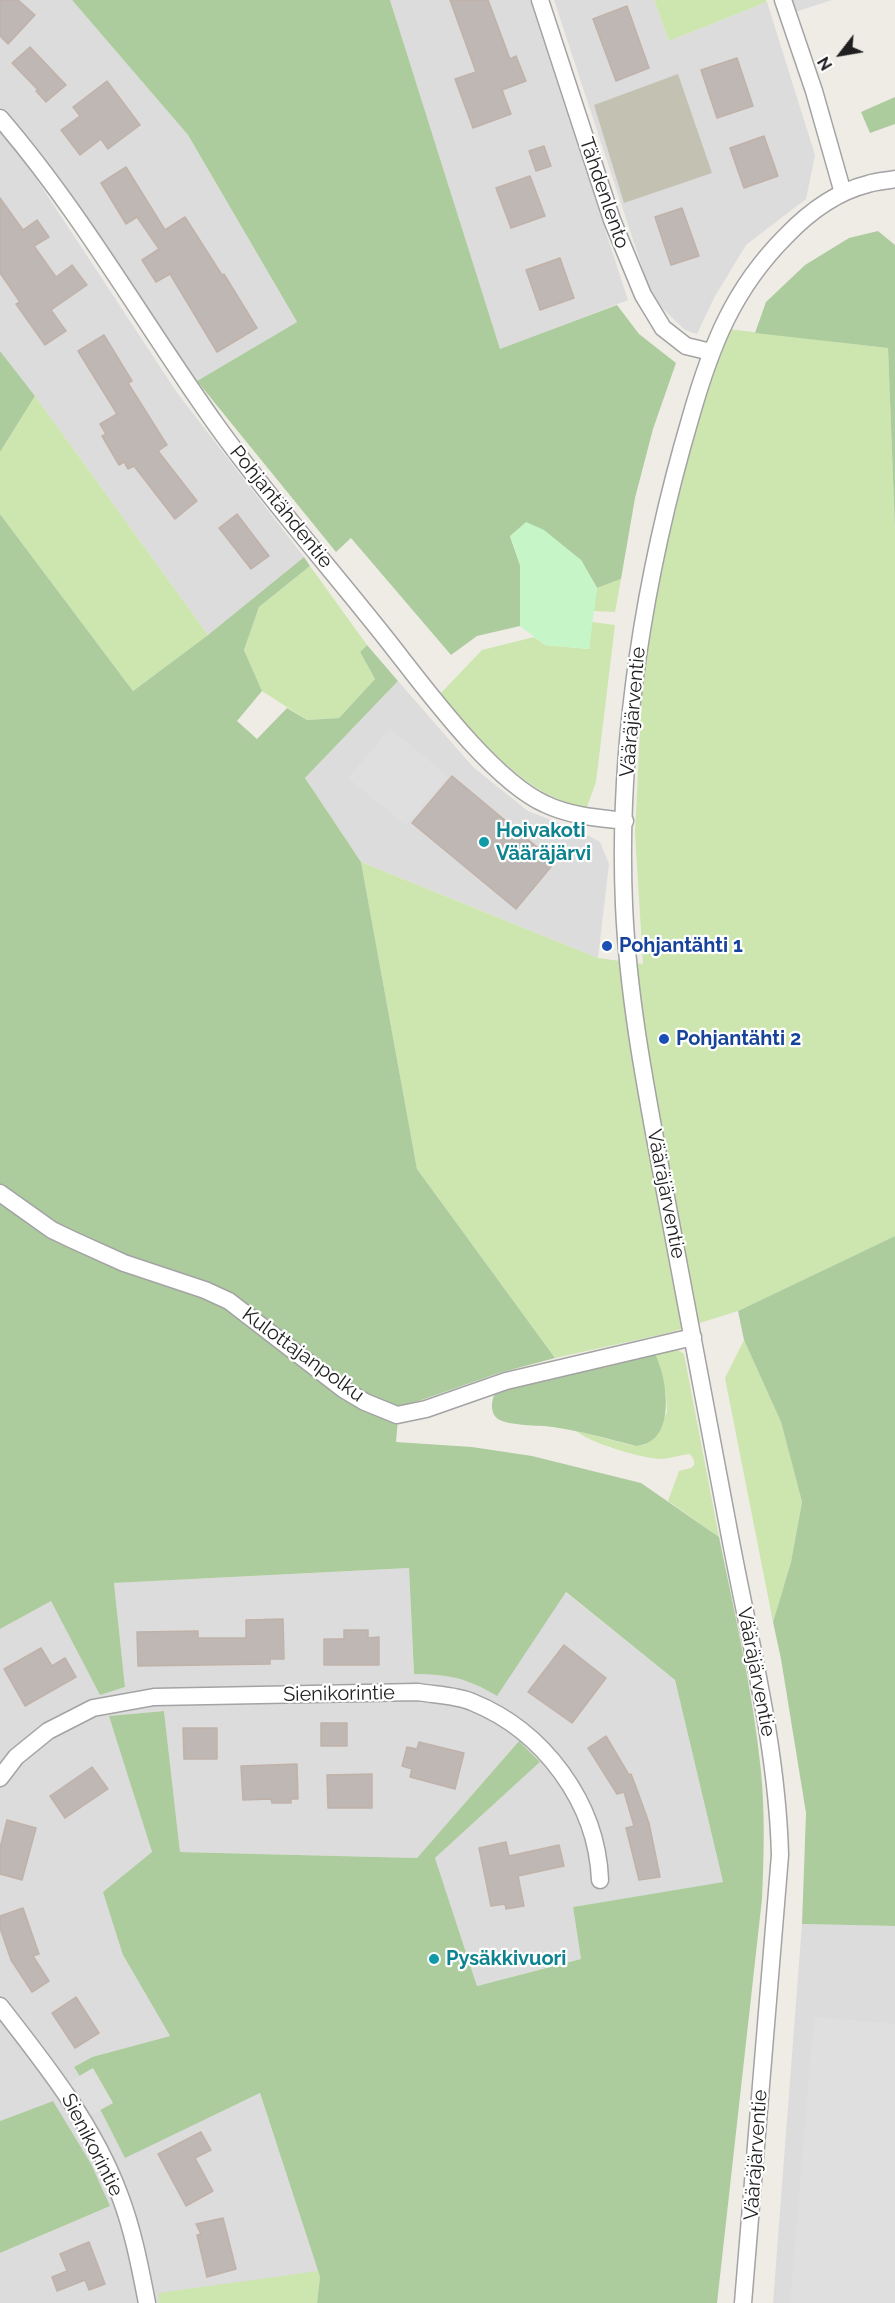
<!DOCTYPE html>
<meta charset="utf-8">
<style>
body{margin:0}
#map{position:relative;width:895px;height:2303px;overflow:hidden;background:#efece6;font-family:Raleway,sans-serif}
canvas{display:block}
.north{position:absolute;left:811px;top:24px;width:60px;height:60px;-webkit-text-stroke:4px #fff;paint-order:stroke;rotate:239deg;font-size:16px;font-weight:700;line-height:24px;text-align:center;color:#1f1f1f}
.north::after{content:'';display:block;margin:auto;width:21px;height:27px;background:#1f1f1f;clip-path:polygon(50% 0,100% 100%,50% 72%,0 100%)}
</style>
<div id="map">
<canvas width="895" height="2303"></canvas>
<div class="north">N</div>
</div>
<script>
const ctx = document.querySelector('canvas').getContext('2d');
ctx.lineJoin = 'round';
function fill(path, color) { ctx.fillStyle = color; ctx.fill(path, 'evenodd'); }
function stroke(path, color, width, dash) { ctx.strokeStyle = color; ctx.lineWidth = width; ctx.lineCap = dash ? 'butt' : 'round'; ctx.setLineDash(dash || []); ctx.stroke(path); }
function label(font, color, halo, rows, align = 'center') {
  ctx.font = font + ' Raleway,sans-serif'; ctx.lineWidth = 4.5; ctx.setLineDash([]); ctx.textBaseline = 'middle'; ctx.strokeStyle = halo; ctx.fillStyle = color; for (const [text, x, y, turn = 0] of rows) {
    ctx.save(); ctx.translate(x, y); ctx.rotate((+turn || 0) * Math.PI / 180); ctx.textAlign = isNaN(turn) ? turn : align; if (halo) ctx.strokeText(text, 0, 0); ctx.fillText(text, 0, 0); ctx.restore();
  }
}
fill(new Path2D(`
 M0,0h72l116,135 109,187 -100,59 -162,-236 -35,-38z
 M390,0h140l98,300 -128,50z
 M554,0h100l15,41 98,-39 48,153 -9,44 -60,46 -32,53 -17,36 -12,-4 -23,-22 -13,-20z
 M788,0h44l-40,13z
 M0,132l20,22 158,240 126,163 -96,78 -173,-239 -35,-45z
 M398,681l75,86 55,44 54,21 18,10 9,22 -11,94 -237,-96 -56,-84z
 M409,1568l5,106h26l35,9 22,12 68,-103 110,88 48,202 -150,25 8,52 -104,27 -42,-128 105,-96 -21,-21 -102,117 -237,-6 -16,-141 -54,5 42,136 -29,103 47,81 -78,21 -18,10 28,46 23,44 135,-64 60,184 -3,26h-317v-50l109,-47 -56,-105 -53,20v-492l51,-29 49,94 25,-7 -11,-104z
 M802,1924l93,2v377h-122z`), '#dddcdc');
fill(new Path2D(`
 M678,74l34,99 -88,30 -30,-98z`), '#c3c2b2');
fill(new Path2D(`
 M654,0h112l1,2 -98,39z
 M728,329l160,19 7,182v706l-157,75 -70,22 -113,25 -138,-189 -56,-307 237,96 45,6 -8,-131 7,-144 18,-114 51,-212z
 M35,396l173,239 -75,56 -133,-177v-62z
 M310,566l57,79 -7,7 15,27 -36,39 -32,2 -45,-29 -18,-41 15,-43z
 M621,579l-6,33 -22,-1 4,-23z
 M592,622l23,3 -19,157 -9,25c-59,-6 -110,-72 -147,-113l42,-44 52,-13 11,8 44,4z
 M744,1340l37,82 21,80 -11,60 -18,60 -48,-244z
 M678,1350l6,4 35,183 -51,-36 11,-30 12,-3 3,-3v-5l-4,-6c-9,1 -19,4 -28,5 -19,0 -72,-16 -86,-28l59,15 10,-1 10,-8 12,-25 -1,-19 -11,-39z
 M318,2271l2,6 -3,26h-158l-1,-10z`), '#cde6af');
fill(new Path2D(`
 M72,0h318l110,349 117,-44 22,29 37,29 -23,66 -18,69 -14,81 -24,9 -16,-28 -71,-24 10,29v61l-43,10 -26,19 -100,-117 -15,14 -139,-171 100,-59 -109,-187z
 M895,97v27l-25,9 -9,-21z
 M878,231l17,14v285l-7,-182 -133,-15 11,-31 39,-37 44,-27z
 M0,351l35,45 -35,56z
 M0,514l133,177 75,-56 96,-78 6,9 -51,41 -15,43 18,41 -25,30 20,18 30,-31 20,12 32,-2 36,-39 -15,-27 7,-7 31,36 -93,97 56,84 56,307 138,189 -56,15 -92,32 -9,14 -2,23 76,5 60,9 109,27 78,54c16,78 34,155 42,234 4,42 3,85 1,128l-45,404h-400l3,-26 -60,-184 -135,65 -23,-45 -28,-46 18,-10 78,-21 -47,-81 -20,-63 49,-40 -43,-136 55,-5 16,141 237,6 102,-117 21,21 -105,96 42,128 104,-27 -8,-52 150,-25 -48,-202 -109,-88 -69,104c-29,-18 -50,-22 -83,-22l-5,-106 -295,15 11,104 -25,8 -49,-94 -51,28z
 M895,1236v690l-93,-2 4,-111 -25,-154 -8,-37 18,-60 11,-60 -21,-80 -37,-82 -6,-29z
 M655,1354c13,26 22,89 -19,92 -27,-7 -55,-15 -83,-19 -14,-2 -44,-1 -55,-8 -8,-5 -7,-18 -3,-26l69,-19z
 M53,2101l38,63 19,42 -110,47v-132z`), '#adcc9e');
fill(new Path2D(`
 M526,522l18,8 37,30 16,28 -8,61 -44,-4 -25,-19v-61l-10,-29z`), '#c6f6c8');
fill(new Path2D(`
 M390,728l58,48 -42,50 -58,-48z
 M814,2017l81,7v279h-105z
 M93,2068l20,35 -31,17 -20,-34z`), '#dfdfdf');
const building = new Path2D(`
 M0,0h18l17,15 -27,29 -8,-8z
 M450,0h38l22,59 6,-3 10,25 -24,9 9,24 -38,14 -18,-49 21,-7z
 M627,6l22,62 -33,13 -23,-62z
 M30,47l36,38 -20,17 -10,-11 2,-1 -26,-27z
 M737,58l16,48 -36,12 -16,-48z
 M107,81l33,44 -32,24 -7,-10 -21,16 -19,-25 19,-14 -7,-9z
 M764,136l14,40 -34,12 -14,-40z
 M544,146l7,20 -15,5 -7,-20z
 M126,167l39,63 20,-13 37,58 2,-1 33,54 -40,24 -47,-78 -14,8 -14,-22 17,-11 -22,-32 -11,7 -25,-41z
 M530,176l15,40 -34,12 -15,-40z
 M0,198l23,32 14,-10 12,17 -15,9 22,31 16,-12 15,20 -36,25 15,21 -21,14 -29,-41 4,-2 -20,-29z
 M682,208l17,48 -28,9 -16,-48z
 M560,258l14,40 -34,12 -14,-40z
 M104,335l28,46 -4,2 39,62 -9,6 39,50 -22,18 -41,-53 -6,3 -4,-7 -5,3 -17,-29 4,-2 -6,-10 17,-10 -39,-63z
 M237,514l32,42 -18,13 -32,-41z
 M452,776l103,86 -39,47 -104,-86z
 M283,1619l1,40h-14v5l-132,2 -1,-34 61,-1v7h48v-18z
 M344,1630h24v8l11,-1v28h-55v-26h20z
 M564,1645l42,33 -34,45 -44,-31z
 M41,1648l11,18 13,-8 11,19 -51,29 -21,-37z
 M321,1723h26v23h-26z
 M183,1728h34v31h-33z
 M606,1736l23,39 2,-1 5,13 13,36 11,54 -21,3 -13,-52 8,-2 -10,-34 -7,2 -29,-46z
 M419,1742l45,11 -9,36 -45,-12 2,-8 -10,-3 5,-19 10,2z
 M297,1764l1,35h-7v4h-19l-1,-4 -28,1 -2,-34z
 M92,1767l16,22 -43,29 -15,-22z
 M372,1774v34h-44l-1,-33z
 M7,1820l29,8 -14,52 -22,-6v-26z
 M506,1842l3,14 50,-11 5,21 -46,10 6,30 -18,3 -1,-5 -14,2 -12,-58z
 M23,1908l16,46 -6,2 16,25 -17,11 -21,-32 -11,-32v-12z
 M76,1997l23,36 -24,15 -23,-35z
 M201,2132l10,18 -16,8 18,33 -27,15 -28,-52z
 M223,2218l13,51 -29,8 -10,-42 4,-1 -5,-10z
 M89,2242l16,42 -16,6 -4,-10 -28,11 -5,-14 15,-6 -7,-17z`);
fill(building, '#bfb7b3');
stroke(building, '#c0b2a9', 1.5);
const minor = new Path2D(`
 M540,0l72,220 31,75 20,33 23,18 25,6
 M783,0l31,91 29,102
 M0,118c82,95 144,206 217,308 53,74 115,144 171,215 37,47 104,139 157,163 25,12 53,14 80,17
 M0,1193l52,37 21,10 51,23 81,27 24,11 114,88 22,13 32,13 29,-6 80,-28 187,-44
 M0,1778l16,-21 32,-26 45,-23 61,-11 264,-5c17,3 38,3 54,10 72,29 125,101 128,178
 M0,2006c46,59 94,119 120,190 13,34 20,71 27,107
 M743,2303l37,-448c-3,-112 -32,-220 -52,-329 -21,-115 -43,-230 -65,-345 -17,-91 -35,-183 -39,-276 -7,-163 21,-333 67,-489 20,-70 42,-127 95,-180 23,-24 50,-44 82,-52 9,-3 18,-3 27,-5`);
stroke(minor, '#a3a3a3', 19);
stroke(minor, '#fff', 16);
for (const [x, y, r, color] of [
 [484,842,6,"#0f9aa8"],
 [607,946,6,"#1a4fb4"],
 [664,1039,6,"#1a4fb4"],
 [434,1959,6,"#0f9aa8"]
]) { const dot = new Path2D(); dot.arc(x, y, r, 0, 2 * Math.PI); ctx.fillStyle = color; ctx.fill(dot); stroke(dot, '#fff', 2); }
label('20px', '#1f1f1f', '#fff', [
 ["Tähdenlento",604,193,71],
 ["Pohjantähdentie",281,507,51],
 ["Vääräjärventie",633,712,-85],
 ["Vääräjärventie",666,1194,79],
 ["Kulottajanpolku",303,1355,36],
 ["Vääräjärventie",756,1672,79],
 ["Sienikorintie",339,1694,-1],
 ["Sienikorintie",92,2145,63],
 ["Vääräjärventie",756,2155,-86]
]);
label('bold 20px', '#0d838f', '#fff', [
 ["Hoivakoti",496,831],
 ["Vääräjärvi",496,854],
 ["Pysäkkivuori",446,1959]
], 'left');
label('bold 20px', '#164399', '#fff', [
 ["Pohjantähti 1",619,946],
 ["Pohjantähti 2",676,1039]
], 'left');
</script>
